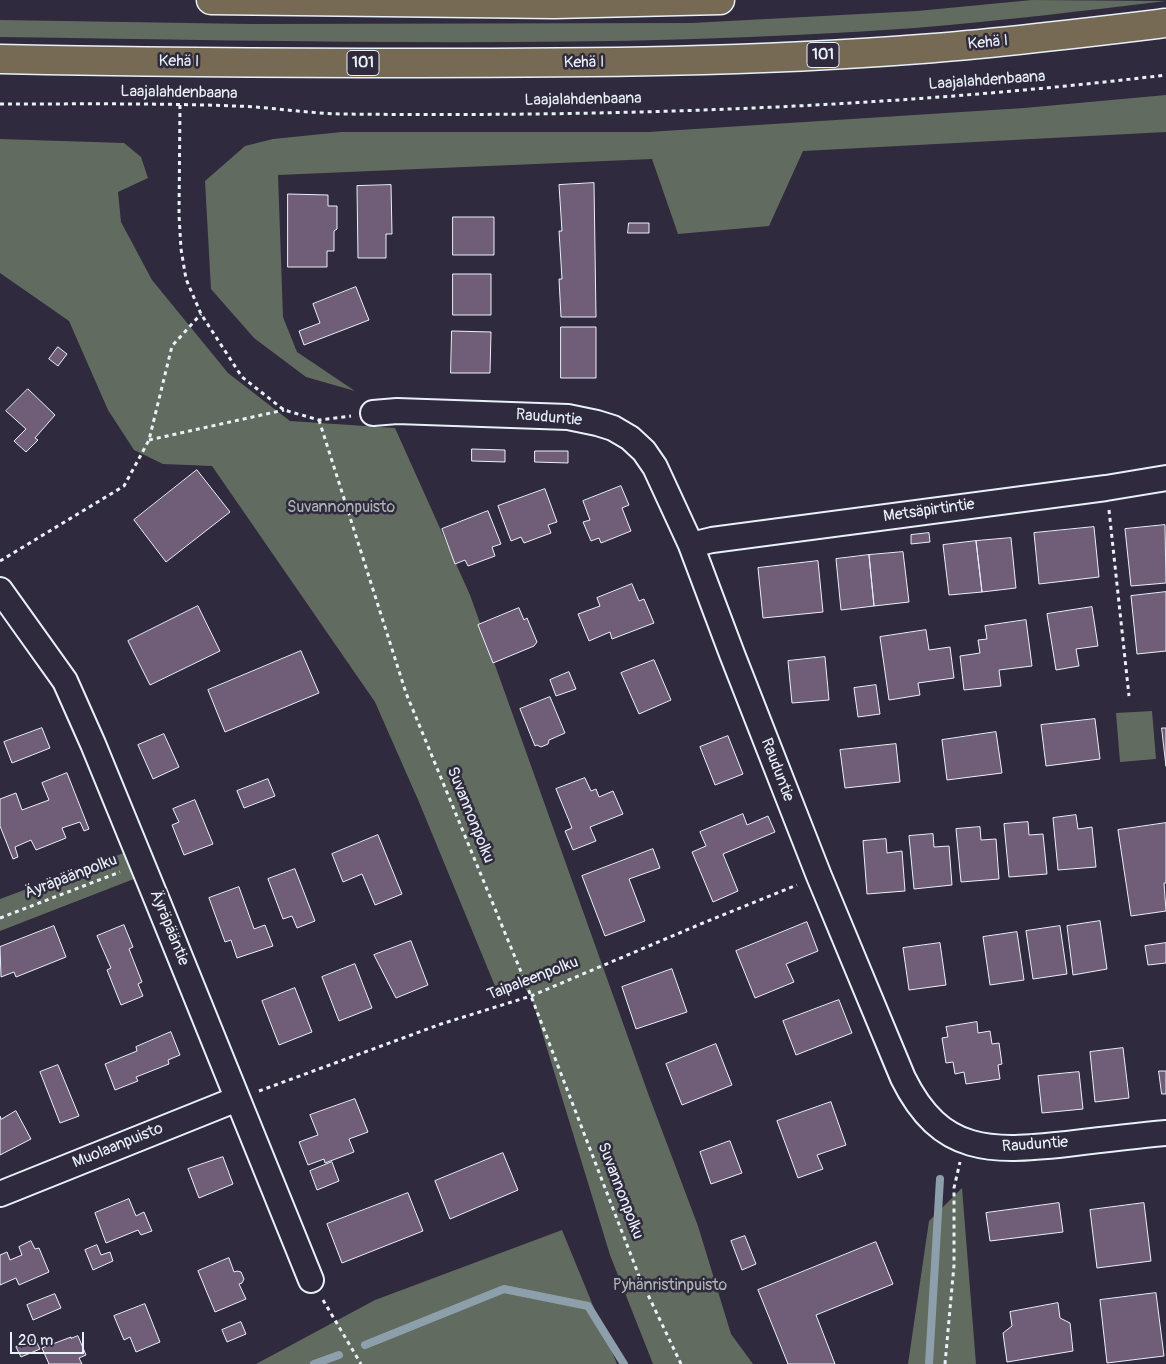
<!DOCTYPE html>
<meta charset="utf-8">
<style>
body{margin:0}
#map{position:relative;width:1166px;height:1364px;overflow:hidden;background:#2f2a3d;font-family:Pangolin,sans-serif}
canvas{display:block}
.scale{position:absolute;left:10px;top:1332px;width:74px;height:22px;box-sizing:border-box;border:2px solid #e8f1f8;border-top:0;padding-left:6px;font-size:15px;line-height:18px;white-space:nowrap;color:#e8f1f8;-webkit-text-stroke:4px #2f2a3d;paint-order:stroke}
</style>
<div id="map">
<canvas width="1166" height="1364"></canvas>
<div class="scale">20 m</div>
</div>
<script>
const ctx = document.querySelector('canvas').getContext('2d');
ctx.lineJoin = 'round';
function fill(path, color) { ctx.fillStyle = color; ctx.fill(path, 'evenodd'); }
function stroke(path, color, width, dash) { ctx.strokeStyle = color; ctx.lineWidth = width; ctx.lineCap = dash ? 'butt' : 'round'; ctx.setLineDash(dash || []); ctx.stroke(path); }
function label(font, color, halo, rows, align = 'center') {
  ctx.font = font + ' Pangolin,sans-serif'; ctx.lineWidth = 5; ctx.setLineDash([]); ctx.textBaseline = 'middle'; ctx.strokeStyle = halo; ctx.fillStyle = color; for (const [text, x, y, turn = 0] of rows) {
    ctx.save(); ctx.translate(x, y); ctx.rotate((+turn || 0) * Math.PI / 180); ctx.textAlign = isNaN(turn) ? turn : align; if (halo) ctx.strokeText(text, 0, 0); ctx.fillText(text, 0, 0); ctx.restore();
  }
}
fill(new Path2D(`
 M1032,0l134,1c-83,10 -167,20 -251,27 -304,22 -610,13 -915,9v-17l251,4 440,-1 226,-12z
 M1166,95v37l-363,19 -34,75 -91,8 -26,-75 -374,16 5,142 14,35 58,39 -49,-14 -52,-39 -43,-49 -6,-108 40,-35 28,-7 69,-7h306l376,-24z
 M0,139l124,4 17,14 7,21 -30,14 3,30 31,58 76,93 62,48 105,7 75,167 179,501 49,130 33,108 22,30h-100l-43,-109 -79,-259 -13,-17 -23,7 -76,-184 -44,-100 -163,-236 -49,-2 -29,-14 -26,-40 -39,-89 -69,-48z
 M1152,711l4,48 -36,3 -4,-49z
 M129,851l10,26 -139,54v-32z
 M962,1188l14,176h-68l21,-143z
 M562,1230l55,134h-361l119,-64z`), '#626b5f');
stroke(new Path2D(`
 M365,1345l139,-56 84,17 36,58
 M314,1364l25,-9
 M929,1364l11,-185`), '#8d9fab', 8);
const building = new Path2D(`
 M594,183l2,134h-35l-2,-38h3l-3,-48h3l-3,-46z
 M391,185l1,49h-6v24h-28l-1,-72z
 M288,194l40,1v11h9v23l-3,2v20h-7v16h-39z
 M453,217h41v38h-41z
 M629,223h20v10h-21z
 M453,274h38v41h-38z
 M356,287l13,33 -65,25 -5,-14 21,-8 -7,-19z
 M561,327h35v51h-35z
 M452,331l39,1 -1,41h-39z
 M58,347l9,7 -9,12 -9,-7z
 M28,389l27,26 -20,23 3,2 -12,12 -12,-11 12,-12 -20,-18z
 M472,449l33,1v12l-33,-1z
 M535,451h33v12l-33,-1z
 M197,470l33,42 -64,50 -32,-42z
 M621,486l8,19 -7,3 9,23 -30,12 -2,-5 -8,3 -8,-19 7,-2 -7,-19z
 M545,489l12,33 -9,3 3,8 -27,10 -3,-6 -10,4 -13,-35z
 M488,511l13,33 -9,3 3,9 -27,10 -3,-6 -10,4 -13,-35z
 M1165,525l1,58 -35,3 -6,-57z
 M1094,527l5,50 -60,7 -5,-51z
 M929,533l1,9 -19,2v-9z
 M1011,538l5,50 -34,4 -6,-51z
 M976,541l6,51 -33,3 -6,-50z
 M903,552l6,50 -35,4 -5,-51z
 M869,555l5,51 -33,4 -5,-51z
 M818,561l5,51 -60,6 -5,-50z
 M632,584l7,17 5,-2 10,24 -42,16 -2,-7 -21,9 -11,-27 22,-8 -3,-8z
 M1166,592v59l-29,3 -6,-58z
 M198,606l22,45 -70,34 -22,-44z
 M1092,607l6,39 -22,3 3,17 -23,4 -9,-56z
 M519,608l5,12 3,-2 10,24 -3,4 -41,17 -15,-38z
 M1026,620l6,46 -33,4 2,16 -37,4 -4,-34 20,-3 -2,-13 9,-1 -2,-13z
 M926,630l3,20 21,-3 4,31 -36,5 2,12 -31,5 -9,-63z
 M301,651l18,42 -94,39 -17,-42z
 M825,657l4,43 -37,3 -4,-42z
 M654,660l17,40 -32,14 -18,-41z
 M569,672l7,17 -20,7 -6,-16z
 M876,685l4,29 -22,3 -4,-29z
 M550,697l15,36 -16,7 -1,4 -7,3 -4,-2 -2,1 -15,-37z
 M1095,719l5,40 -54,7 -5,-41z
 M42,728l8,20 -38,15 -8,-21z
 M1162,728h4v38z
 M996,732l6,41 -55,7 -5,-40z
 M164,734l15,33 -26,12 -15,-34z
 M728,736l15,38 -28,11 -15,-38z
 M896,744l4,38 -55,6 -5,-38z
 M67,773l22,56 -5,2 -4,-9 -18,6 4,10 -30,12 -5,-10 -16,7 3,10 -5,2 -13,-33v-27l16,-6 6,17 27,-10 -7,-17z
 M585,778l6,13 5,-2 3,8 14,-6 10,23 -33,13 6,14 -23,9 -8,-19 7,-3 -16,-39z
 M268,779l7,17 -31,12 -7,-17z
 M195,800l18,44 -29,11 -12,-30 7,-3 -6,-13z
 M743,814l4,11 21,-9 7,16 -52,22 15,37 -25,11 -21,-50 14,-6 -6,-14z
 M1076,815l2,14 14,-2 4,40 -38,3 -5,-52z
 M1028,822l1,13 14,-1 4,40 -38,3 -5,-53z
 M1166,823v60h-2l2,28 -35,5 -13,-86z
 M980,827l1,13 15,-1 3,40 -38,3 -5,-53z
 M933,834l1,13 15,-1 3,39 -38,4 -5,-53z
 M378,835l24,59 -27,11 -13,-31 -19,8 -11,-28z
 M886,839l1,14 15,-2 3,40 -38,3 -4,-53z
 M653,849l7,19 -31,11 16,42 -40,15 -23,-60z
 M295,869l20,52 -18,7 -5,-12 -9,3 -15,-40z
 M239,887l15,42 11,-4 8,21 -36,12 -6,-18 -6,2 -16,-44z
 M1100,921l7,48 -34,6 -6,-49z
 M807,922l11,29 -32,13 8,18 -39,16 -19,-47z
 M124,925l9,22 -4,2 13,33 -4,2 5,12 -22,9 -14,-35 4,-2 -14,-32z
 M54,926l12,31 -50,20 -2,-5 -13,5 -1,-30z
 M1060,926l7,48 -34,5 -7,-48z
 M1017,932l7,48 -34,5 -7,-48z
 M411,941l17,44 -32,13 -22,-43z
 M940,943l6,42 -37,5 -6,-42z
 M1166,943v20l-18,2 -3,-19z
 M355,964l17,44 -33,13 -17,-44z
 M672,969l15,43 -51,17 -14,-42z
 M295,988l17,44 -33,13 -17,-44z
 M839,1000l13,33 -56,22 -13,-34z
 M977,1022l1,11 12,-2 2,13 7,-1 3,21 -4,1 2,14 -34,5 -2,-12 -9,2 -2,-12 -7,1 -4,-25 6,-1 -2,-10z
 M171,1032l9,23 -12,5 1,4 -33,13 2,4 -23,9 -10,-26 32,-13 -1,-4z
 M716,1044l16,41 -50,20 -16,-41z
 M1123,1048l6,50 -34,4 -5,-50z
 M58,1065l21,51 -19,7 -20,-51z
 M1159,1071h7v23h-4z
 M1079,1072l4,37 -41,4 -4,-37z
 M355,1099l13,33 -19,7 5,13 -29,11 -1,-4 -16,6 -9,-23 19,-7 -8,-20z
 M831,1102l15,43 -29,10 6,14 -25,9 -21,-57z
 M16,1111l15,28 -31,16v-39l1,3z
 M730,1141l12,32 -31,11 -11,-32z
 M503,1153l15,37 -68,29 -15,-38z
 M223,1157l10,27 -34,14 -11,-29z
 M332,1162l7,19 -22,9 -7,-19z
 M408,1193l15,38 -81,32 -15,-39z
 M129,1199l7,17 8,-4 8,19 -11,4 -3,-5 -32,13 -11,-30z
 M1059,1203l4,29 -73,9 -4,-28z
 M1144,1203l7,58 -54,7 -7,-58z
 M745,1236l11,28 -14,6 -11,-29z
 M31,1241l4,8 4,-1 10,24 -30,13 -3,-7 -16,7v-30l7,-3 3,8 12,-5 -3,-8z
 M876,1242l17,42 -77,31 19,49h-47l-30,-74z
 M97,1245l4,10 9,-3 3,9 -20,9 -8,-20z
 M229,1258l5,14 3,-1 4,1 3,7 -2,4 -3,1 7,15 -31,13 -17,-41z
 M1156,1293l8,63 -57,7 -7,-63z
 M55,1294l6,14 -28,12 -6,-15z
 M1058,1303l2,15 10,5 3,28 -66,11 -4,-29 9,-7 -2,-14z
 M145,1304l15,38 -24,10 -6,-15 -6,3 -10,-24z
 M241,1322l5,12 -19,8 -5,-12z
 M78,1336l8,19 -7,3 3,6h-33l-7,-16 29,-11v1z
 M35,1339l5,10 -19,8 -5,-10z`);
fill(building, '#705e78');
stroke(building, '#e8f1f8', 1);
const minor = new Path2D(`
 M373,413l24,-2 171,6 29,6 16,5 17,10 14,13 11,16 36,78 41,109 87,222 84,202c38,77 88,74 164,66 33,-4 66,-8 99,-11
 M691,545l21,-5 394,-52 60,-10
 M0,590l65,91 28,63 64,156 154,380
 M0,1194l237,-95`);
const trunk = new Path2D(`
 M211,0l343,4 166,-4
 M0,59c139,3 278,4 417,4 168,0 336,-1 504,-14 82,-6 163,-16 245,-26`);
stroke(minor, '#e8f1f8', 28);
stroke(trunk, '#e8f1f8', 31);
stroke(new Path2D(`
 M0,104c78,0 157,-1 235,2 35,1 70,7 105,8 276,3 552,-6 826,-39
 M180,105l-1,110 2,34 5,30 15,35 41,63 42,33 35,10 32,-4
 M319,420l87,273 125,303 108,280 42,88
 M149,440l135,-30
 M1109,510l20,186
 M0,561l124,-75 25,-46 23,-94 29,-32
 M0,918l120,-46
 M259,1091l182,-67 90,-28 172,-73 94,-38
 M323,1300l38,64
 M945,1364l9,-99v-77l6,-26`), '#e8f1f8', 3, [4, 4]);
stroke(minor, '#2f2a3d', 24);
stroke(trunk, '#766a54', 28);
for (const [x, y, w] of [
 [823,55,32],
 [363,63,32]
]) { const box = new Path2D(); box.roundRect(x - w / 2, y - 12.5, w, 25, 4); ctx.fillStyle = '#2f2a3d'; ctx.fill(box); stroke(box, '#e8f1f8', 1); }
label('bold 15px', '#e8f1f8', null, [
 ["101",823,55],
 ["101",363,63]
]);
label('16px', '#e8f1f8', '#2f2a3d', [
 ["Kehä I",988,43,-5],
 ["Kehä I",179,62,1],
 ["Kehä I",584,63,-1],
 ["Laajalahdenbaana",987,81,-4],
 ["Laajalahdenbaana",179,93,1],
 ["Laajalahdenbaana",583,100,-1],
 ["Rauduntie",549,418,5],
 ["Metsäpirtintie",929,511,-8],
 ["Rauduntie",777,770,69],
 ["Suvannonpolku",470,815,68],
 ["Äyräpäänpolku",71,877,-21],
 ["Äyräpääntie",169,928,68],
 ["Taipaleenpolku",533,979,-21],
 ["Rauduntie",1035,1145,-4],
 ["Muolaanpuisto",118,1146,-22],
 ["Suvannonpolku",620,1191,69]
]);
label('16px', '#acb5b3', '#2f2a3d', [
 ["Suvannonpuisto",341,508],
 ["Pyhänristinpuisto",670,1286]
]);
</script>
